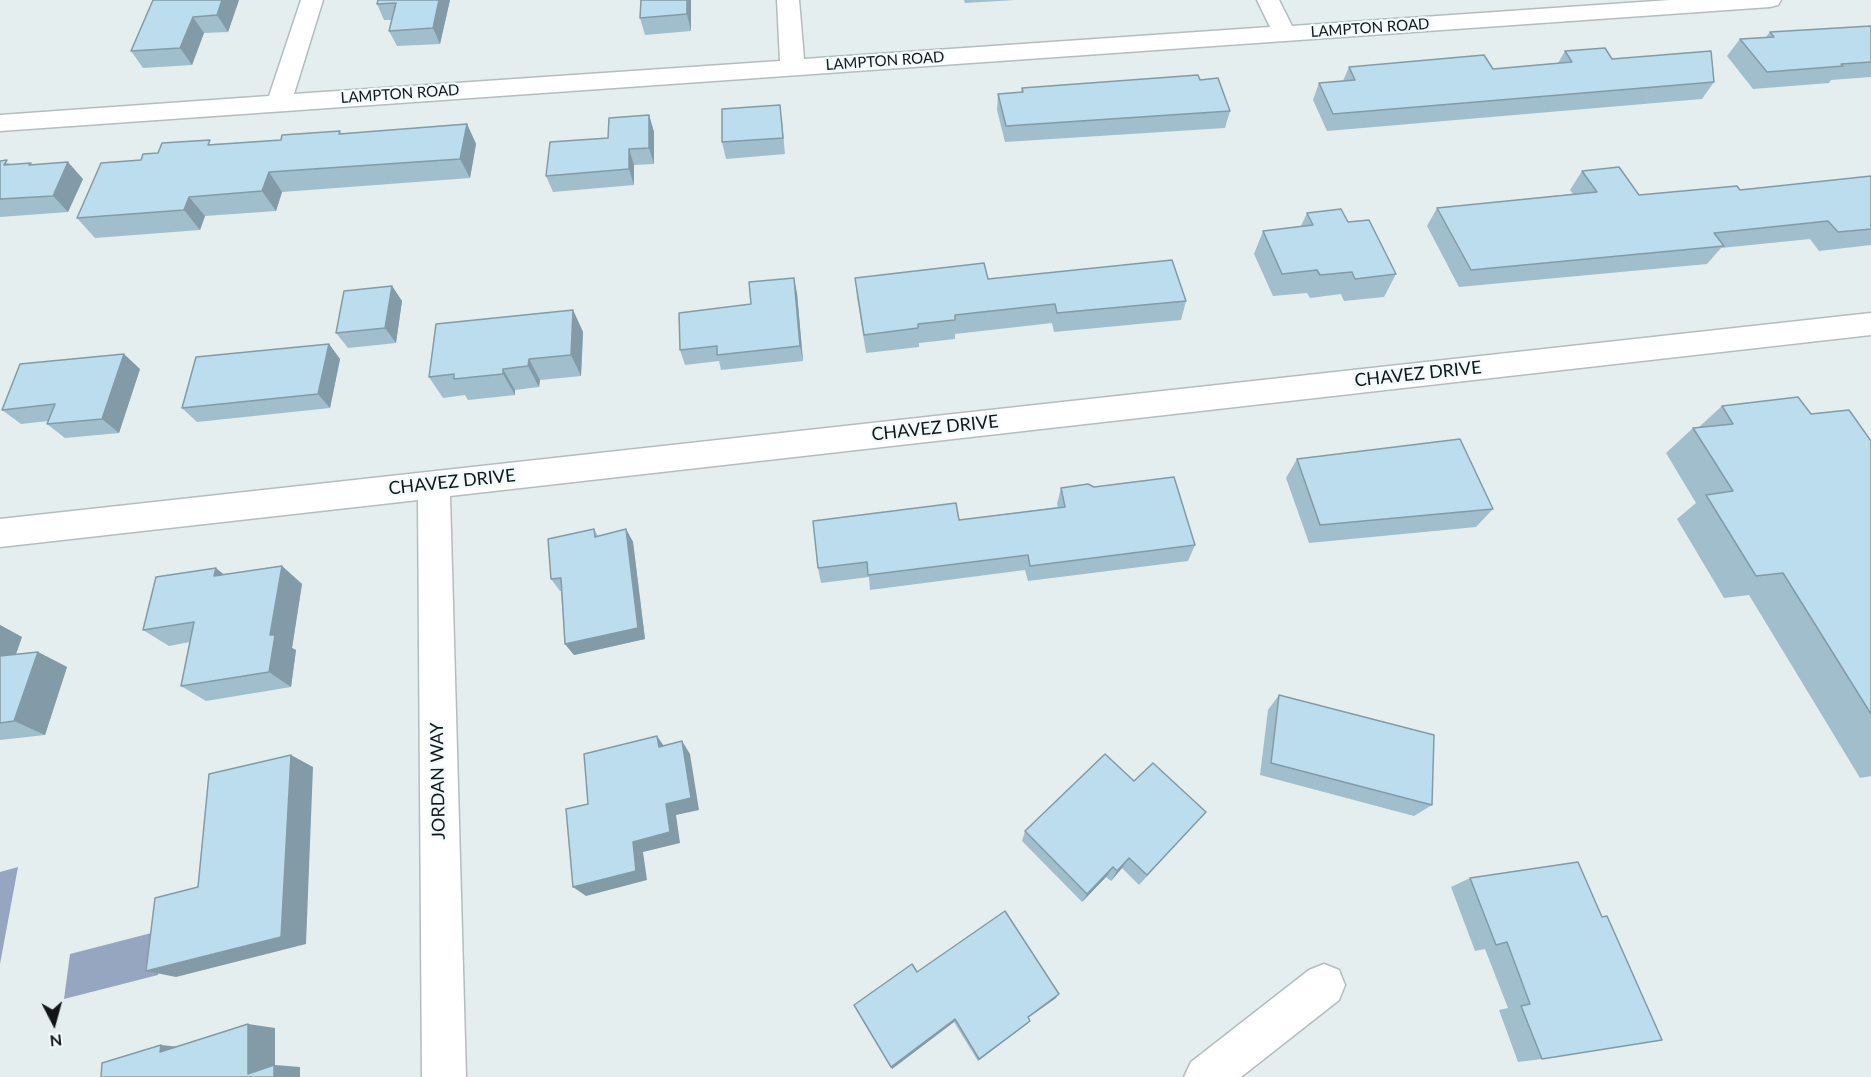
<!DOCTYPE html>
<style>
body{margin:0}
#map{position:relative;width:1871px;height:1077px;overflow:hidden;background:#e4eeee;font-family:Lato,sans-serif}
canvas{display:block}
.north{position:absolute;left:24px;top:993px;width:60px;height:60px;-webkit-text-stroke:4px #f1fbfb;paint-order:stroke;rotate:174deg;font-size:16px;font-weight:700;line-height:24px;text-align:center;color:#121515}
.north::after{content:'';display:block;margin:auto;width:21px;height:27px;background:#121515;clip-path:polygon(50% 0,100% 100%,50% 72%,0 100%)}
</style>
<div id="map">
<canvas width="1871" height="1077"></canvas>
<div class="north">N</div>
</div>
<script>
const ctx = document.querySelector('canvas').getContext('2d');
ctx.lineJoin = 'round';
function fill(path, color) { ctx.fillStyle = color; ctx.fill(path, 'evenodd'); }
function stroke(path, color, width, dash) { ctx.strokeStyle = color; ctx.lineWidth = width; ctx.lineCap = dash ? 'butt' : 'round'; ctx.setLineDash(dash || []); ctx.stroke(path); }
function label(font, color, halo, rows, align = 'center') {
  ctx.font = font + ' Lato,sans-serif'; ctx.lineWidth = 4.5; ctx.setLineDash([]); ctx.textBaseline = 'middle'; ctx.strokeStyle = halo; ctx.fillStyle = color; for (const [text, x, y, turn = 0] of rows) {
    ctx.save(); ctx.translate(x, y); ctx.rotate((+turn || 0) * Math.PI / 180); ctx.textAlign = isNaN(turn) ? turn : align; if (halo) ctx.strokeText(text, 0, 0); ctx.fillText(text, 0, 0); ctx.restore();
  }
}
fill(new Path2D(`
 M18,867l-18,97v-92z
 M163,930l-5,45 -94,24 6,-45z`), '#96a6c0');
const minor = new Path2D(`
 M301,0h22l-29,94 486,-33 -3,-61h22l5,59 466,-32 -13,-27h22l13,26 378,-26h111l-3,5 -8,2 -1770,124v-16l269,-19z
 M1871,313v22l-1421,161 16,581h-44l-4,-577 -418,47v-28z
 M1324,964l15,6 6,15 -6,15 -98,77h-57l7,-15 118,-92z`);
stroke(minor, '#b4bdbd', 3);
fill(minor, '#fff');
fill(new Path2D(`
 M153,0h86l-11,32 -24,1 -12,32 -49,3 -12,-17z
 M450,0l-10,44 -43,2 -8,-15 3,-11h-8l-7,-16z
 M641,0h50v31l-46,4 -5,-17z
 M964,0h51l-50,3z
 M1871,26v51l-40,3 -2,3 -76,6 -26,-33 13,-17 26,-2 4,-5z
 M1565,51l47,8 102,23 -12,17 -375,32 -14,-31 6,-17 24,-2 6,-14 144,2 65,-6z
 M1200,80l30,31 -5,17 -220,14 -8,-32 1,-16 23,-2 1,-4z
 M649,115l5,17v32l-20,1v20l-81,7 -7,-16z
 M782,121l3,33 -59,5 -4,-17z
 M467,124l9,20 -6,34 -188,14 -6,19 -71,5 -5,14 -105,8 -18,-20 64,-58 72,-16 68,-4 59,-9 1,3z
 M0,161l11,3 22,1 50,14 -15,33 -68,5z
 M1582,171l57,24 101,-5 131,-14v69l-52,6 -9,-12 -89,9 -14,16 -248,23 -32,-61 10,-18 136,-14 -3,-4z
 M1307,213l41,9 48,52 -12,23 -40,4 -3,-7 -31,4 -3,-5 -34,3 -19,-42 9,-23 38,-5z
 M855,278l133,1 198,22 -5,19 -127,12 -2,-9 -97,11v5l-36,4v4l-53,6 -9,-56z
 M392,286l10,15 -6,42 -48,5 -12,-15z
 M797,293l6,68 -82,9 -2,-9 -34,4 -5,-15 71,-46z
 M573,310l10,22 -2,44 -41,4 -1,7 -24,3v5l-47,5 -3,-5 -22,3 -14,-21z
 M329,344l11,15 -10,49 -133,14 -15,-14z
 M140,369l-21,64 -54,5 -18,-14 1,-3 -27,3 -19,-14z
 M1722,406l89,8 60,27v335l-11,2 -111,-183 -25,3 -47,-79 19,-16 -30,-50 27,-25h5z
 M1297,459l196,50 -17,18 -167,16 -23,-65z
 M1061,488l134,57 -7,16 -160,20 -3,-11 -155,20 -1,-13 -48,6 -3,-15 141,-48 99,-13 -1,-3z
 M594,529l4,7 28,-7 7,13 12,97 -71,16 -9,-11 -4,-53h-1l-9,-12z
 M282,566l20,18 -10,64 4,2 -5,37 -85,14 -25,-15 9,-44 -21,4 -26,-16 81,-55z
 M0,625l22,12 -6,17 22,-2 29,15 -22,68 -45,5z
 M1279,695l153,110 -18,11 -154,-41 8,-65z
 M1134,781l62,42 -57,62 -17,-17 -11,13 -5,-4 -24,25 -60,-61 3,-10z
 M1578,862l-36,197 -24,3 -19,-52 9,-2 -23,-59 -10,2 -24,-64 19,-9z
 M917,972l139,26 -28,20 2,3 -3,3 -49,37 -24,-39 -62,47z`), '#a1becc');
fill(new Path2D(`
 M222,0h17l-11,32 -11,-17z
 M439,0h11l-10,44 -7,-16z
 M687,0h4v31l-4,-17z
 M193,17l11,16 -12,32 -12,-17z
 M649,115l5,17v32l-5,-16z
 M467,124l9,20 -6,34 -10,-19z
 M629,149l5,16v20l-5,-16z
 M68,162l15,17 -15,33 -15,-16z
 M269,172l13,20 -6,19 -14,-20z
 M189,197l16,19 -5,14 -16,-20z
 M794,278l3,15 6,68 -3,-15z
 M392,286l10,15 -6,42 -11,-15z
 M573,310l10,22 -2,44 -10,-21z
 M329,344l11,15 -10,49 -12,-14z
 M124,354l16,15 -21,64 -17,-14z
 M529,359l11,21 -1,7 -11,-21z
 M503,369l12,21v5l-12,-21z
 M626,529l7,13 12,97 -71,16 -9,-11z
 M282,566l20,18 -10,64 4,2 -5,37 -22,-15 1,-37z
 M216,568l22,18 -24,-10z
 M0,625l22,12 -13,36 -9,-4z
 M38,652l29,15 -22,68 -31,-14z
 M657,736l9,13 -7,-2z
 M682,741l8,13 9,56 -23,5 4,28 -37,9 4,28 -61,16 -13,-9 60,-45 33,-38z
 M291,755l22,12 -7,177 -130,33 -30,-6z
 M1129,858l-7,10 -11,13 6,-10z
 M1113,867l-7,10 -24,25 5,-8z
 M1059,994l-3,4 -31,22 3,-3z
 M955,1019l-1,3 -62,47 -1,-2z
 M1030,1021l-3,3 -49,37 1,-2z
 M248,1024l27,4v37l25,2v10h-26l-26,-3z
 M161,1045l30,3 -31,4z`), '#839ba6');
const building = new Path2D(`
 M153,0h69l-5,15 -24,2 -13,31 -49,3z
 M378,0h61l-6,28 -44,3 7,-28 -19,1z
 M641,0h46v14l-47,4z
 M1871,26v36l-30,2 2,2 -76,6 -27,-33 34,-2 -4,-5z
 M1605,48l7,11 99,-8 3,31 -381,32 -14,-31 36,-3 -6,-13 135,-12 9,14 79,-7 -7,-11z
 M1198,75l2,5 18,-2 12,33 -224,15 -8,-32 25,-2 -1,-4z
 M780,105l3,33 -61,4v-33z
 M649,115v33l-20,1v20l-83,7 4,-34 58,-4 1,-20z
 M467,124l-7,35 -191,13 -7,19 -73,6 -5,13 -107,8 24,-55 40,-3 2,-6 15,-1 4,-10 48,-3 -2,5 73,-5 1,-5 58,-4 -1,3z
 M7,160l-3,5 27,-2 -2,2 39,-3 -15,34 -53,3v-38z
 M1619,167l20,28 98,-9 3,4 131,-14v53l-33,3 -10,-11 -114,12 10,13 -253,24 -34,-62 160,-16 -15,-21z
 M1341,209l7,13 21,-2 27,54 -41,5 -3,-7 -32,3 -3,-5 -35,4 -19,-43 50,-6 -6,-12z
 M1172,260l14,41 -129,12 -2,-9 -100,11v5l-37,4v4l-54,7 -9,-57 129,-15 4,16z
 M794,278l6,68 -83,9v-9l-37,4 -1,-37 72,-9 -2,-22z
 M392,286l-7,42 -49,5 8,-42z
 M573,310l-2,45 -42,4 -1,7 -25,3v5l-49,5v-5l-25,3 7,-53z
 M329,344l-11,50 -136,14 14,-51z
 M124,354l-22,65 -55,5 8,-20 -53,6 18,-46z
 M1798,397l13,17 38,-4 22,31v273l-88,-141 -27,3 -50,-81 27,-4 -40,-63 40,-4 -11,-18z
 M1460,439l33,70 -173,16 -23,-66z
 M1174,477l21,68 -165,21 -2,-11 -160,20 -1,-13 -49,6 -5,-47 143,-18 3,17 106,-13 -4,-19 27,-4 6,3z
 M594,529l1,8 31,-8 12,99 -73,16 -4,-66 -10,1 -3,-40z
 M282,566l-12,69h5l-6,37 -88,14 13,-64 -51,8 13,-53 60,-9 -2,8z
 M38,652l-24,69 -14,2v-67z
 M1279,695l155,40 -2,70 -161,-42z
 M657,736l2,11 23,-6 9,57 -25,6 4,28 -37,10 3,29 -63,16 -7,-78 22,-5 -4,-50z
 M1105,754l29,27 19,-18 53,49 -59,63 -18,-17 -12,13 -4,-4 -26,27 -62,-63z
 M291,755l-10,182 -135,34 9,-73 43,-11 11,-113z
 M1578,862l24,55 5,-1 55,124 -120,19 -21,-53 9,-2 -23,-62 -11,3 -26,-67z
 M1005,911l54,83 -31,23 2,4 -51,38 -24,-40 -64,48 -37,-62 58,-41 5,8z
 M248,1024v50l26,-9v12h-173l1,-14 59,-18 -1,7z`);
fill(building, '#bbdded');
stroke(building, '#839ba6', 1.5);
label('15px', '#121515', '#f1fbfb', [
 ["LAMPTON ROAD",1370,28,-4],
 ["LAMPTON ROAD",885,61,-4],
 ["LAMPTON ROAD",400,94,-4]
]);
label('18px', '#121515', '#f1fbfb', [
 ["CHAVEZ DRIVE",1418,374,-6],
 ["CHAVEZ DRIVE",935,428,-6],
 ["CHAVEZ DRIVE",452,482,-6],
 ["JORDAN WAY",438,781,-91]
]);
</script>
